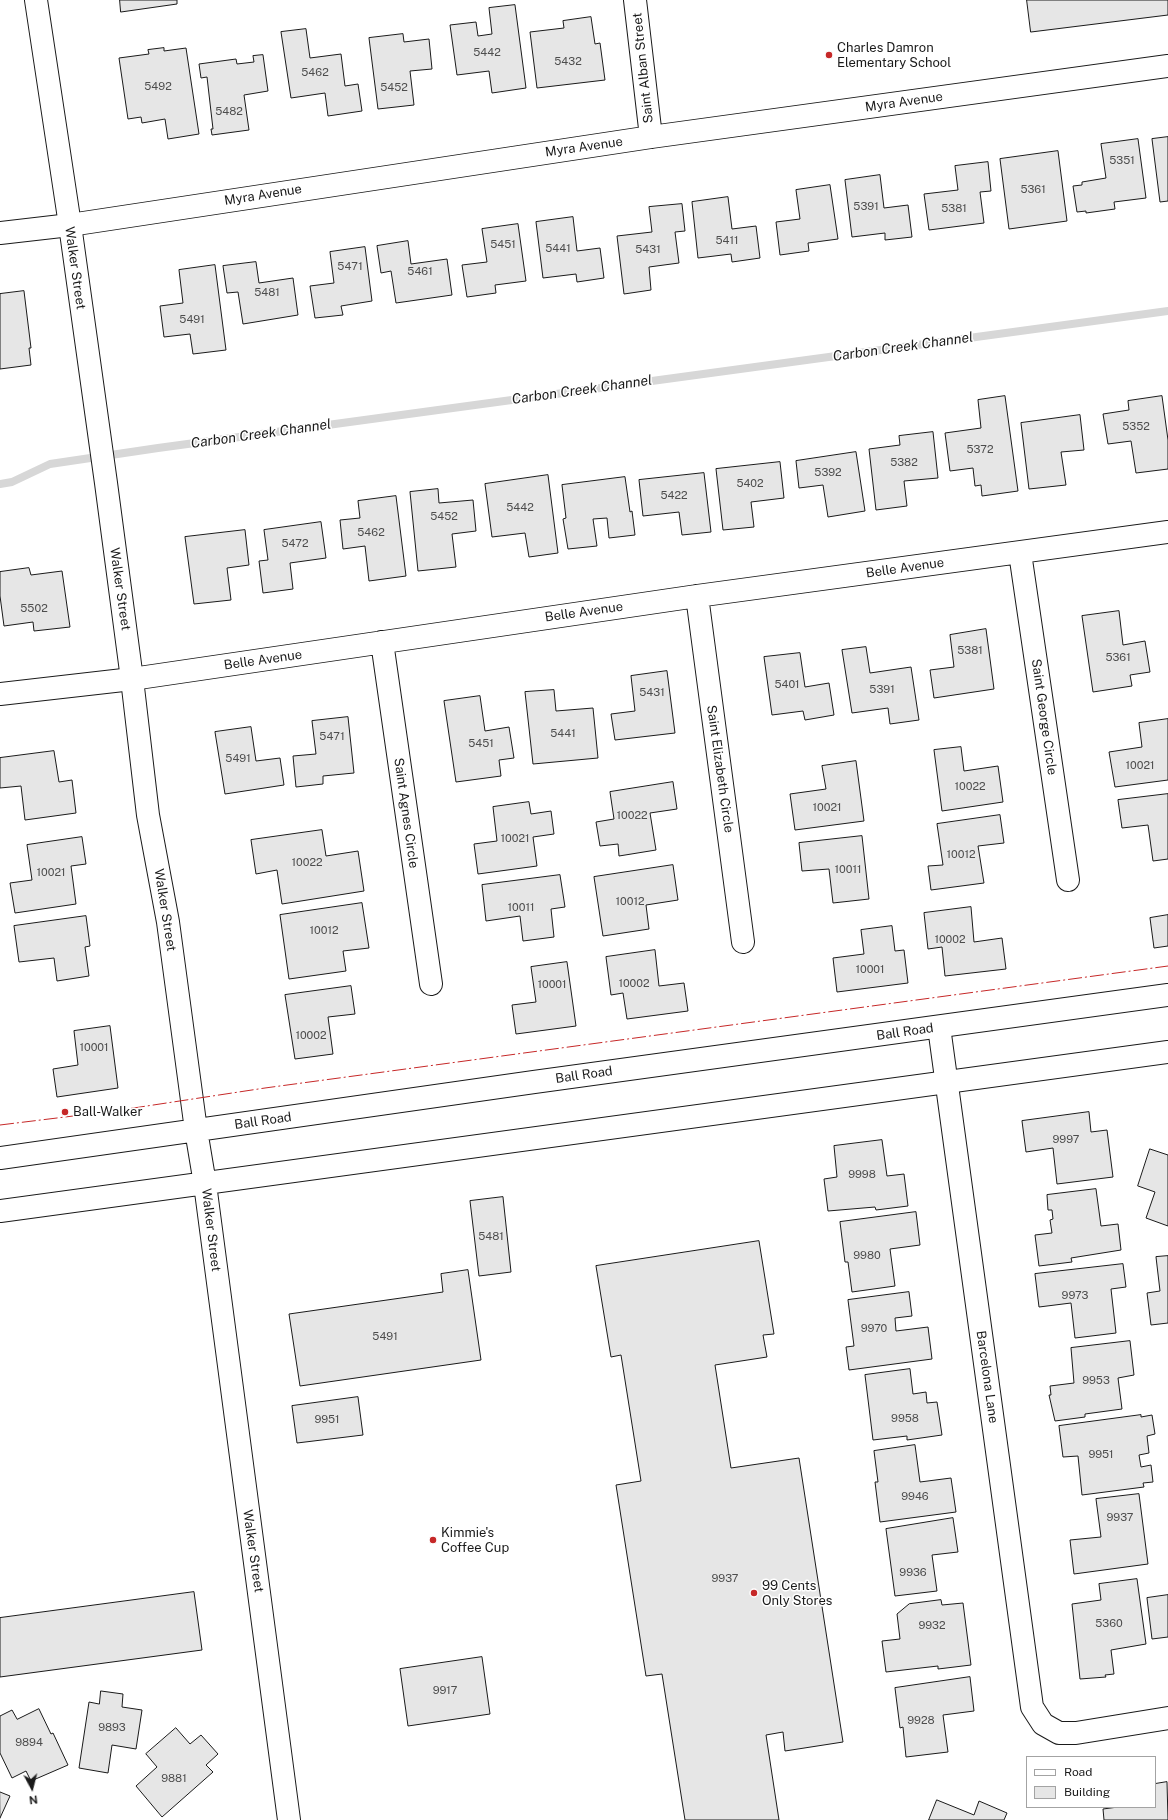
<!DOCTYPE html>
<style>
body{margin:0}
#map{position:relative;width:1168px;height:1820px;overflow:hidden;background:#fff;font-family:"Public Sans",sans-serif}
canvas{display:block}
.legend{position:absolute;left:1026px;top:1756px;width:130px;height:52px;box-sizing:border-box;background:#fff;border:1px solid #a3a3a3;margin:0;padding:5px 7px;list-style:none;font-size:12px;color:#1a1a1a}
.legend li{display:flex;align-items:center;gap:8px;height:20px}
.legend b{width:20px;border:1px solid #a3a3a3}
.north{position:absolute;left:12px;top:1768px;width:40px;height:40px;-webkit-text-stroke:3px #fff;paint-order:stroke;rotate:173deg;font-size:11px;font-weight:700;line-height:16px;text-align:center;color:#1a1a1a}
.north::after{content:'';display:block;margin:auto;width:14px;height:18px;background:#1a1a1a;clip-path:polygon(50% 0,100% 100%,50% 72%,0 100%)}
</style>
<div id="map">
<canvas width="1168" height="1820"></canvas>
<ul class="legend">
<li><b style="height:5px;background:#fff"></b>Road</li>
<li><b style="height:11px;background:#e6e6e6"></b>Building</li>
</ul>
<div class="north">N</div>
</div>
<script>
const ctx = document.querySelector('canvas').getContext('2d');
ctx.lineJoin = 'round';
function stroke(path, color, width, dash) { ctx.strokeStyle = color; ctx.lineWidth = width; ctx.lineCap = dash ? 'butt' : 'round'; ctx.setLineDash(dash || []); ctx.stroke(path); }
function fill(path, color) { ctx.fillStyle = color; ctx.fill(path, 'evenodd'); }
function label(font, color, halo, rows, align = 'center') {
  ctx.font = font + ' "Public Sans",sans-serif'; ctx.lineWidth = 3; ctx.setLineDash([]); ctx.textBaseline = 'middle'; ctx.strokeStyle = halo; ctx.fillStyle = color; for (const [text, x, y, turn = 0] of rows) {
    ctx.save(); ctx.translate(x, y); ctx.rotate((+turn || 0) * Math.PI / 180); ctx.textAlign = isNaN(turn) ? turn : align; if (halo) ctx.strokeText(text, 0, 0); ctx.fillText(text, 0, 0); ctx.restore();
  }
}
stroke(new Path2D(`
 M0,484l12,-2 38,-18 108,-16 1010,-137`), '#d7d7d7', 8);
const building = new Path2D(`
 M120,0h57v4l-56,8z
 M1027,0h141v15l-137,17z
 M515,5l11,83 -34,5 -3,-22 -32,4 -7,-50 26,-3 2,14 14,-2 -3,-26z
 M591,17l4,27 5,-1 5,37 -68,8 -7,-56 34,-4 -1,-7z
 M306,29l4,29 31,-4 4,32 13,-2 4,27 -34,5 -3,-23 -34,5 -10,-66z
 M403,34l1,8 25,-3 3,30 -22,2 4,34 -36,4 -9,-71z
 M164,48v3l22,-3 13,86 -31,5 -3,-20 -23,4 -1,-6 -13,2 -9,-61 30,-4 -1,-4z
 M263,55l5,36 -24,4 5,35 -37,5 -1,-6h2l-6,-52 -6,1 -2,-14 37,-5 1,5 17,-2 -1,-6z
 M1168,137v64l-8,1 -8,-63z
 M1138,139l8,59 -32,4 1,7 -29,4v-2l-9,1 -4,-26 9,-1v-3l24,-4 -5,-34z
 M1058,151l9,70 -58,8 -9,-70z
 M988,162l3,29 -11,1 4,31 -55,7 -5,-36 34,-4 -3,-24z
 M880,175l4,33 24,-3 4,32 -27,3v-7l-33,4 -7,-57z
 M830,185l8,54 -30,4 1,8 -29,4 -4,-33 24,-3 -4,-29z
 M728,197l4,32 24,-3 4,32 -28,4 -1,-8 -33,4 -6,-56z
 M682,204l3,27 -10,1 4,31 -30,4 2,23 -27,4 -7,-58 35,-4 -3,-25z
 M573,217l4,34 23,-3 4,30 -27,4 -1,-8 -33,4 -7,-56z
 M518,224l8,57 -31,4 1,8 -29,4 -5,-32 25,-3 -5,-33z
 M408,241l3,23 36,-5 5,36 -56,8 -5,-32 -10,2 -4,-27z
 M365,247l7,54 -31,5 2,9 -28,3 -5,-32 24,-3 -4,-31z
 M256,262l3,21 34,-5 5,37 -55,9 -5,-32 -11,1 -4,-27z
 M215,265l11,85 -33,4 -3,-20 -26,3 -4,-31 23,-3 -4,-33z
 M24,291l7,57h-2l2,17 -31,4v-75z
 M1005,396l13,95 -36,5 -1,-11 -6,1 -2,-18 -23,3 -5,-38 36,-5 -3,-28z
 M1162,396l6,44v29l-32,4 -5,-32 -23,3 -5,-30 26,-4 -1,-9z
 M1080,415l4,35 -23,2 5,33 -37,4 -8,-66z
 M933,432l5,46 -34,3 3,25 -31,4 -7,-61 31,-4 -1,-9z
 M856,452l9,59 -37,6 -5,-32 -24,3 -3,-27z
 M780,462l4,36 -33,4 3,25 -31,3 -7,-61z
 M704,473l7,59 -29,3 -3,-23 -36,4 -4,-36z
 M548,475l10,78 -29,4 -4,-24 -33,4 -7,-53z
 M625,477l5,35 2,-1 3,24 -26,3 -2,-20 -14,1 4,27 -29,3 -5,-30 3,-1 -4,-33z
 M438,489l1,14 34,-3 3,31 -24,3 4,33 -38,4 -8,-79z
 M396,496l10,80 -37,5 -4,-35 -22,3 -3,-29 20,-2 -2,-17z
 M321,522l5,36 -36,5 3,26 -30,4 -4,-32 9,-1 -4,-30z
 M245,530l4,35 -22,3 4,32 -37,4 -9,-67z
 M29,568l2,7 31,-4 8,56 -36,4 -1,-9 -29,4 -4,-30v-24z
 M1119,611l4,34 22,-4 5,31 -20,3 2,11 -39,6 -11,-76z
 M986,629l8,60 -60,9 -4,-28 24,-3 -4,-32z
 M866,647l4,26 41,-6 8,53 -29,4 -2,-16 -36,5 -10,-63z
 M800,653l5,34 24,-4 5,32 -29,5 -2,-9 -31,4 -8,-58z
 M667,671l8,62 -60,7 -4,-26 24,-3 -4,-35z
 M554,690l2,21 37,-3 5,50 -65,6 -8,-72z
 M480,696l5,35 24,-4 5,31 -15,2 2,16 -45,6 -12,-81z
 M348,717l6,56 -31,3v8l-27,3 -3,-31 23,-2 -4,-33z
 M1168,719v61l-53,7 -6,-35 33,-5 -3,-24z
 M251,727l5,34 24,-3 4,27 -59,9 -10,-62z
 M961,747l3,24 34,-5 5,36 -61,9 -8,-61z
 M54,751l5,31 13,-2 4,33 -51,7 -4,-34 -21,2v-30z
 M856,761l8,60 -69,9 -5,-36 36,-5 -4,-23z
 M673,782l4,27 -27,4 6,37 -37,6 -1,-12 -18,2 -4,-24 18,-3 -4,-27z
 M1168,794v65l-15,2 -5,-36 -26,3 -4,-28z
 M529,802l2,12 20,-3 3,23 -21,3 4,29 -59,8 -4,-30 23,-3 -4,-34z
 M1000,815l4,28 -26,3 6,37 -53,7 -3,-24 15,-1 -6,-41z
 M322,830l4,26 32,-5 6,40 -82,13 -5,-34 -21,4 -5,-34z
 M862,836l7,63 -36,4 -4,-34 -27,2 -3,-28z
 M82,837l4,27 -15,2 5,38 -61,9 -5,-30 22,-3 -5,-35z
 M673,865l5,35 -32,5 3,24 -46,7 -9,-59z
 M560,875l5,32 -14,2 3,28 -31,4 -3,-25 -34,5 -4,-36z
 M362,903l7,45 -26,3 3,20 -57,8 -9,-64z
 M971,907l3,35 28,-4 4,31 -61,7 -3,-29 -14,2 -4,-36z
 M1168,915v31l-14,2 -4,-30z
 M86,916l4,30 -5,1 4,29 -32,5 -3,-23 -35,4 -5,-36z
 M892,926l3,25 9,-1 4,33 -71,9 -4,-34 31,-4 -3,-24z
 M655,950l4,36 25,-3 4,28 -61,8 -4,-26 -12,2 -5,-38z
 M567,962l9,64 -60,8 -4,-29 24,-3 -5,-35z
 M351,986l4,28 -27,3 5,37 -38,5 -10,-64z
 M110,1026l8,62 -61,9 -4,-28 25,-4 -4,-34z
 M1089,1112l2,20 16,-2 6,47 -56,7 -4,-36 -27,4 -4,-31z
 M882,1140l5,36 17,-2 4,32 -32,4 -1,-3 -47,4 -4,-32 13,-2 -3,-31z
 M1150,1149l18,6v71l-22,-8 9,-26 -17,-6z
 M1096,1189l5,37 17,-2 3,26 -50,8 1,4 -33,4 -4,-31 17,-2 -2,-13 3,-1 -1,-9h-4l-1,-15z
 M503,1197l8,75 -32,4 -9,-75z
 M916,1212l4,33 -30,4 5,37 -43,6 -4,-30h-3l-5,-40z
 M759,1241l15,93 -11,1 4,22 -52,8 16,103 68,-10 44,284 -58,9 -2,-19 -17,3 13,85h-94l-23,-146 -16,2 -30,-191 25,-4 -20,-126 -10,2 -15,-91z
 M1168,1256v67l-17,2 -4,-32 13,-2 -4,-34z
 M1123,1264l3,23 -15,2 5,44 -41,5 -4,-35 -32,4 -4,-33z
 M468,1270l13,90 -181,26 -11,-72 154,-22 -2,-18z
 M909,1292l3,24 -17,2 1,13 32,-4 4,32 -83,11 -3,-23 8,-1 -6,-46z
 M1130,1341l4,34 -16,3 4,31 -37,5v3l-30,4 -6,-26h2l-1,-9 24,-3 -3,-35z
 M910,1369l3,25 13,-2 1,11 10,-1 5,33 -35,5v-4l-34,4 -8,-65z
 M358,1397l5,38 -66,8 -5,-37z
 M1141,1415v2l11,-2 3,19 -8,2 2,17 -10,2 2,12 10,-2 2,17 -10,1 1,4 -62,8 -4,-39 -15,1 -4,-31z
 M915,1445l5,37 31,-4 5,34 -76,10 -5,-40h3l-4,-31z
 M1139,1494l9,70 -74,10 -4,-34 31,-3 -5,-38z
 M953,1518l5,34 -26,3 5,36 -42,5 -9,-67z
 M1137,1579l9,65 -35,6 3,24 -9,1 1,2 -26,2 -8,-75 29,-4 -2,-16z
 M194,1592l8,58 -202,27v-59z
 M1168,1595v42l-16,2 -5,-41z
 M941,1600l1,5 21,-2 8,62 -33,4v-3l-52,6 -4,-31 18,-2 -3,-25 12,-10z
 M482,1657l8,57 -82,12 -8,-57z
 M970,1677l4,34 -31,4 5,37 -42,5 -3,-30 -3,1 -5,-40z
 M101,1691l22,3 -1,13 20,3 -6,39 -24,-4 -4,28 -29,-5 10,-66 10,2z
 M39,1709l12,25 2,-1 15,32 -37,16 -5,-10 -14,7 -12,-25v-37l12,-6 5,9z
 M176,1728l14,16 11,-9 17,19 -12,11 7,7 -51,45 -26,-31 21,-19 -11,-13z
 M1167,1782l1,38h-64l-1,-11 15,-2h37v-23z
 M0,1792l10,4 -10,22z
 M937,1800l37,15 5,-14 28,12 -3,7h-75z`);
fill(building, '#e6e6e6');
stroke(building, '#1a1a1a', 1);
const minor = new Path2D(`
 M635,0l16,137
 M0,233l70,-8 581,-88 517,-71
 M1020,553l48,327
 M697,596l46,346
 M382,642l49,342
 M0,694l132,-15 565,-83 471,-64
 M939,1027l93,680 11,17 16,9h17l92,-15`);
const major = new Path2D(`
 M36,0l34,225 36,258 26,196 16,136 20,107 28,208 9,54 84,636
 M0,1158l534,-76 634,-87
 M0,1211l1168,-159`);
stroke(minor, '#1a1a1a', 24);
stroke(major, '#1a1a1a', 24);
stroke(minor, '#fff', 22);
stroke(major, '#fff', 22);
stroke(new Path2D(`
 M0,1125l114,-14 151,-23 903,-122`), '#c62828', 1, [14, 3, 2, 3]);
for (const [x, y, r, color] of [
 [829,55,4,"#c62828"],
 [65,1112,4,"#c62828"],
 [433,1540,4,"#c62828"],
 [754,1593,4,"#c62828"]
]) { const dot = new Path2D(); dot.arc(x, y, r, 0, 2 * Math.PI); ctx.fillStyle = color; ctx.fill(dot); stroke(dot, '#fff', 1.5); }
label('11px', '#4d4d4d', null, [
 ["5442",487,53],
 ["5432",568,62],
 ["5462",315,73],
 ["5492",158,87],
 ["5452",394,88],
 ["5482",229,112],
 ["5351",1122,161],
 ["5361",1033,190],
 ["5391",866,207],
 ["5381",954,209],
 ["5411",727,241],
 ["5451",503,245],
 ["5441",558,249],
 ["5431",648,250],
 ["5471",350,267],
 ["5461",420,272],
 ["5481",267,293],
 ["5491",192,320],
 ["5352",1136,427],
 ["5372",980,450],
 ["5382",904,463],
 ["5392",828,473],
 ["5402",750,484],
 ["5422",674,496],
 ["5442",520,508],
 ["5452",444,517],
 ["5462",371,533],
 ["5472",295,544],
 ["5502",34,609],
 ["5381",970,651],
 ["5361",1118,658],
 ["5401",787,685],
 ["5391",882,690],
 ["5431",652,693],
 ["5441",563,734],
 ["5471",332,737],
 ["5451",481,744],
 ["5491",238,759],
 ["10021",1140,766],
 ["10022",970,787],
 ["10021",827,808],
 ["10022",632,816],
 ["10021",515,839],
 ["10012",961,855],
 ["10022",307,863],
 ["10011",848,870],
 ["10021",51,873],
 ["10012",630,902],
 ["10011",521,908],
 ["10012",324,931],
 ["10002",950,940],
 ["10001",870,970],
 ["10002",634,984],
 ["10001",552,985],
 ["10002",311,1036],
 ["10001",94,1048],
 ["9997",1066,1140],
 ["9998",862,1175],
 ["5481",491,1237],
 ["9980",867,1256],
 ["9973",1075,1296],
 ["9970",874,1329],
 ["5491",385,1337],
 ["9953",1096,1381],
 ["9958",905,1419],
 ["9951",327,1420],
 ["9951",1101,1455],
 ["9946",915,1497],
 ["9937",1120,1518],
 ["9936",913,1573],
 ["9937",725,1579],
 ["5360",1109,1624],
 ["9932",932,1626],
 ["9917",445,1691],
 ["9928",921,1721],
 ["9893",112,1728],
 ["9894",29,1743],
 ["9881",174,1779]
]);
label('13px', '#1a1a1a', '#fff', [
 ["Charles Damron",837,48],
 ["Elementary School",837,63],
 ["Ball-Walker",73,1112],
 ["Kimmie's",441,1533],
 ["Coffee Cup",441,1548],
 ["99 Cents",762,1586],
 ["Only Stores",762,1601]
], 'left');
label('13px', '#1a1a1a', '#fff', [
 ["Saint Alban Street",643,68,-96],
 ["Myra Avenue",904,102,-8],
 ["Myra Avenue",584,147,-8],
 ["Myra Avenue",263,195,-9],
 ["Walker Street",75,268,82],
 ["Belle Avenue",905,568,-8],
 ["Walker Street",120,589,82],
 ["Belle Avenue",584,612,-8],
 ["Belle Avenue",263,660,-8],
 ["Saint George Circle",1044,717,82],
 ["Saint Elizabeth Circle",720,769,82],
 ["Saint Agnes Circle",406,813,82],
 ["Walker Street",165,910,81],
 ["Ball Road",905,1032,-8],
 ["Ball Road",584,1075,-8],
 ["Ball Road",263,1121,-8],
 ["Walker Street",211,1230,83],
 ["Barcelona Lane",987,1377,82],
 ["Walker Street",253,1551,82]
]);
label('italic 14px', '#1a1a1a', '#fff', [
 ["Carbon Creek Channel",903,347,-8],
 ["Carbon Creek Channel",582,390,-8],
 ["Carbon Creek Channel",261,434,-8]
]);
</script>
